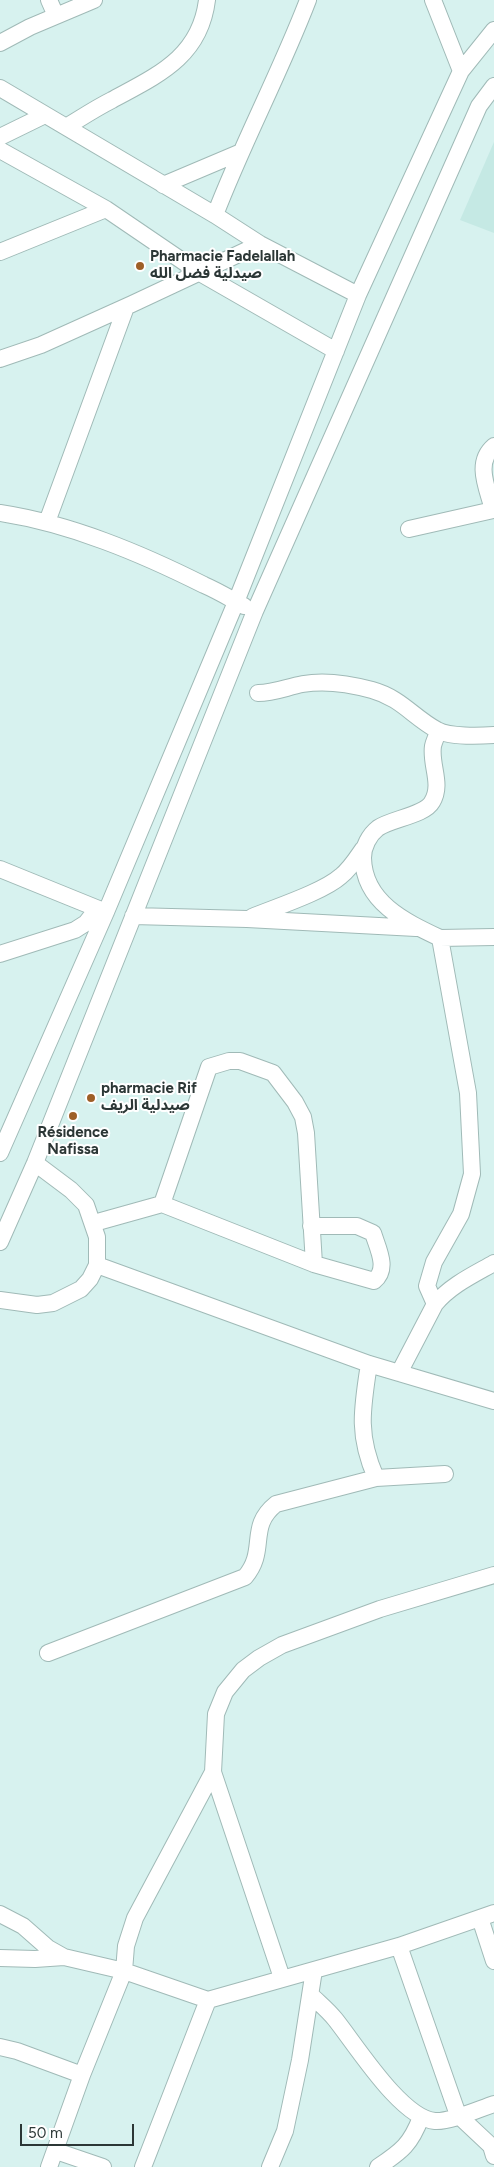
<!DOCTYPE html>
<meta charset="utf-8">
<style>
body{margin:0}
#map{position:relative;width:494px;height:2167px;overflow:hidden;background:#d7f2ef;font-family:Figtree,sans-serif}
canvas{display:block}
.scale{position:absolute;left:20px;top:2124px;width:114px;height:22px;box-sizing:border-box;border:2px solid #2c3736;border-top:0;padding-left:6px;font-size:15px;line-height:18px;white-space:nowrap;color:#2c3736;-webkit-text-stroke:4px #fff;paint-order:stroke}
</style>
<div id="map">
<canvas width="494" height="2167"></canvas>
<div class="scale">50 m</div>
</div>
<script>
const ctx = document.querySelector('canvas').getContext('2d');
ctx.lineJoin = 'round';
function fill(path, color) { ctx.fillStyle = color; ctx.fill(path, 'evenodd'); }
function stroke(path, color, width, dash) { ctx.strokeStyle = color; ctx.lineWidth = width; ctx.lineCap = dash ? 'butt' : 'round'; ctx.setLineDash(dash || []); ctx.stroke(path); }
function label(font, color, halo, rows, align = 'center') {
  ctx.font = font + ' Figtree,"Noto Sans Arabic",sans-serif'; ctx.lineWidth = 4; ctx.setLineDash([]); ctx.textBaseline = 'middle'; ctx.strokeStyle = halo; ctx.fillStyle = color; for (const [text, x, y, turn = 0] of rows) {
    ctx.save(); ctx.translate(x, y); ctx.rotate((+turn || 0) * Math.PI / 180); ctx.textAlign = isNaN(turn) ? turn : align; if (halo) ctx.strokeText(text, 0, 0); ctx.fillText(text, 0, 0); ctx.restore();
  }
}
fill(new Path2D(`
 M494,142v91l-34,-13z`), '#c5e9e4');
const minor = new Path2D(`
 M49,0l7,16
 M433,0l28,71
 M0,43l30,-16 64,-27
 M0,88l215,127 45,29 98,51
 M66,127c15,-9 30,-19 46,-27 46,-25 88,-43 95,-100
 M0,137l45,-22
 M0,150l106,59 94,64 136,78
 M163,185l78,-33
 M215,215c28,-73 65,-142 93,-215
 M0,252l106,-43
 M0,359l41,-14 91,-41 128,-60
 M0,513c71,11 140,40 204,72 14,6 27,14 40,21
 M47,522l79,-215
 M409,529l84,-19c-5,-21 -19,-47 1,-64
 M258,693c16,0 29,-6 45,-9 23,-4 47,0 69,6 29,8 41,27 65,40 12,7 43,6 57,5
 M0,869l106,43
 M133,916l114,3 169,9
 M252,917c24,-10 71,-25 89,-41 9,-7 15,-17 22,-27
 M440,938l54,-1
 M0,954l75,-24 11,-7 11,-14
 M0,1153l106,-241 130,-310 122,-307 103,-224 33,-41
 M162,1204l47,-137 20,-6h11l33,12 22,29 8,15 3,16 8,131
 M94,1223l68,-19 152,60 60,17c15,-12 4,-32 -1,-48l-16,-7h-46
 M0,1242l35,-79 220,-552 224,-505 15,-20
 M97,1265l272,99 125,37
 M0,1300l37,5 16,-2 28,-14 9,-10 7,-14v-28l-11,-32 -15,-15 -36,-27
 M435,1304l-8,-18 7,-24 27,-48 11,-40 -4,-81 -28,-155c-36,-17 -76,-36 -77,-80 0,-11 6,-23 15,-30 13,-9 47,-13 54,-26 11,-18 -2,-37 1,-56 1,-5 4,-10 5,-15
 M369,1364c-7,45 -12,71 7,114
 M399,1373l36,-69c16,-19 38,-29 59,-41
 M48,1653l197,-76c23,-27 2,-50 31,-73l100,-26 69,-4
 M213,1772l69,206
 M0,1914l23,12 25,22 16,9 60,14 84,29 191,-54 95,-33
 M480,1918l14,43
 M399,1946l59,169 33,31 3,10
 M0,1958l35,1 29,-2
 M311,1995c8,8 17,15 24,24 21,26 66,99 100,102 15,1 44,-12 59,-17
 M0,2047l17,4 65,24
 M56,2151l47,16
 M49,2167l33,-92 42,-104 2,-25 9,-28 78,-146 3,-58 9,-22 18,-22 16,-12 23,-13 98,-36 114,-34
 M143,2167l65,-167
 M270,2167l15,-36 15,-71 14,-90
 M378,2167c24,-16 33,-23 43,-50`);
stroke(minor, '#a0bab7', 18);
stroke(minor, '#fff', 16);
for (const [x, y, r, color] of [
 [140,266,5,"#9e5f27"],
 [91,1098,5,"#9e5f27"],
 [73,1116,5,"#9e5f27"]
]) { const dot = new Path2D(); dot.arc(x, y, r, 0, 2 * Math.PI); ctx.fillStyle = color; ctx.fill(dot); stroke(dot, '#fff', 2); }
label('bold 15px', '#2c3736', '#fff', [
 ["Pharmacie Fadelallah",150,257],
 ["صيدلية فضل الله",150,274],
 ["pharmacie Rif",101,1089],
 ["صيدلية الريف",101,1106],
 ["Résidence",73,1133,"center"],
 ["Nafissa",73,1150,"center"]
], 'left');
</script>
